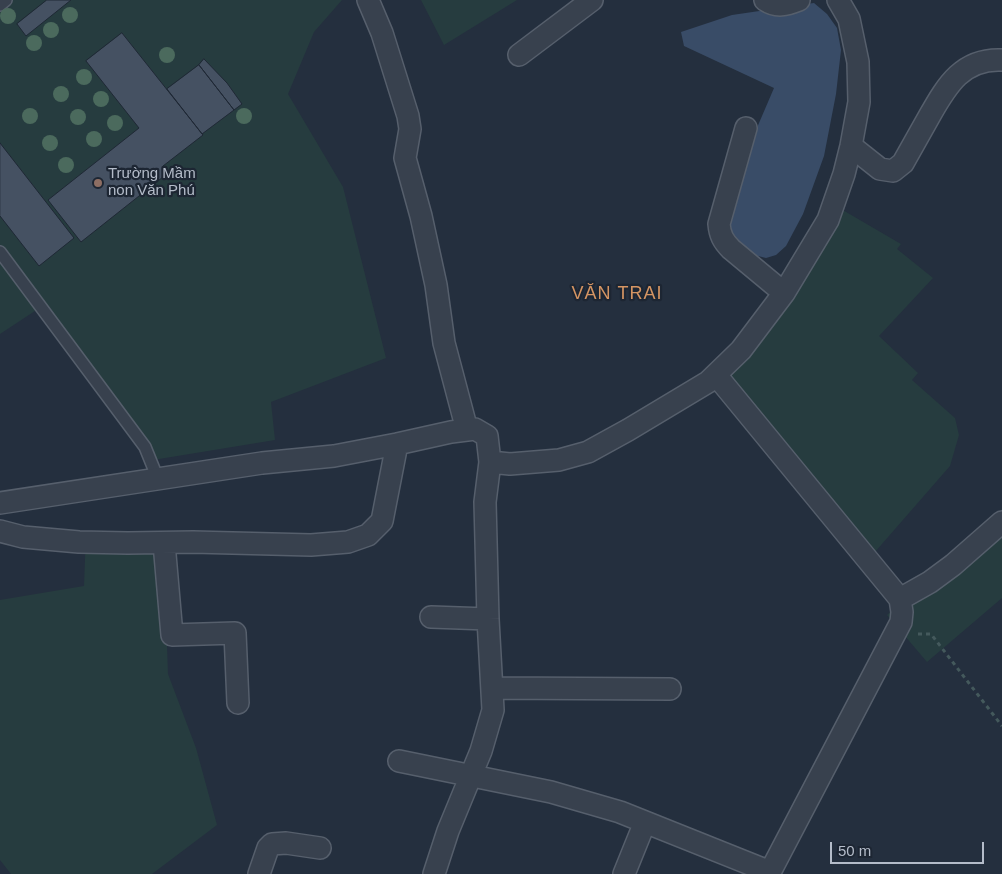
<!DOCTYPE html>
<meta charset="utf-8">
<style>
body{margin:0}
#map{position:relative;width:1002px;height:874px;overflow:hidden;background:#242f3e;font-family:Arial,sans-serif}
canvas{display:block}
.scale{position:absolute;left:830px;top:842px;width:154px;height:22px;box-sizing:border-box;border:2px solid #b4bcc9;border-top:0;padding-left:6px;font-size:15px;line-height:18px;white-space:nowrap;color:#b4bcc9;-webkit-text-stroke:4px #1d2633;paint-order:stroke}
</style>
<div id="map">
<canvas width="1002" height="874"></canvas>
<div class="scale">50 m</div>
</div>
<script>
const ctx = document.querySelector('canvas').getContext('2d');
ctx.lineJoin = 'round';
function fill(path, color) { ctx.fillStyle = color; ctx.fill(path, 'evenodd'); }
function stroke(path, color, width, dash) { ctx.strokeStyle = color; ctx.lineWidth = width; ctx.lineCap = dash ? 'butt' : 'round'; ctx.setLineDash(dash || []); ctx.stroke(path); }
function label(font, color, halo, rows, align = 'center') {
  ctx.font = font + ' Arial,sans-serif'; ctx.lineWidth = 4.5; ctx.setLineDash([]); ctx.textBaseline = 'middle'; ctx.strokeStyle = halo; ctx.fillStyle = color; for (const [text, x, y, turn = 0] of rows) {
    ctx.save(); ctx.translate(x, y); ctx.rotate((+turn || 0) * Math.PI / 180); ctx.textAlign = isNaN(turn) ? turn : align; if (halo) ctx.strokeText(text, 0, 0); ctx.fillText(text, 0, 0); ctx.restore();
  }
}
fill(new Path2D(`
 M0,0h342l-28,32 -26,62 55,93 43,171 -115,44 4,38 -122,20 -112,-153 -41,27z
 M421,0h96l-73,45z
 M841,209l60,35 -4,5 36,29 -54,58 39,37 -6,7 43,38 4,17 -9,31 -75,86 -153,-179z
 M1002,509v89l-75,64 -40,-47z
 M163,531l5,143 28,74 21,77 -65,49h-141l-11,-14v-260l84,-14 2,-54z`), '#263c3f');
fill(new Path2D(`
 M814,3l13,11 10,14 4,22 -5,44 -12,62 -21,58 -17,32 -10,9 -10,3 -12,-3 -26,-25 19,-79 27,-63 -90,-42 -3,-14 51,-17z`), '#394c67');
const building = new Path2D(`
 M47,0h24l-45,36 -9,-12z
 M122,33l81,102 -40,31 5,7 -87,69 -33,-42 91,-72 -53,-67z
 M204,59l23,24 15,21 -8,6 -35,-45z
 M199,65l35,45 -32,24 -35,-45z
 M0,143l74,95 -35,28 -39,-50z`);
fill(building, '#455162');
stroke(building, '#1f2835', 1);
const lane = new Path2D(`
 M0,5l6,-5
 M0,252l145,195 13,32`);
const street = new Path2D(`
 M368,0l14,33 26,83 2,13 -5,29 16,58 15,69 8,58 23,87
 M765,0c12,8 21,5 34,0
 M519,55l73,-55
 M746,128l-27,96c1,11 4,17 12,25l53,44
 M851,146l29,23 13,2 10,-8c9,-16 18,-32 27,-48 17,-30 33,-57 72,-55
 M716,375l184,224 2,13 -1,10 -132,252
 M0,503l262,-40 72,-7 63,-12 54,-12 24,-3 12,7 3,26 20,2 49,-4 29,-8 40,-22 80,-48 33,-32 43,-57 44,-73 16,-46 7,-28 8,-44 -1,-40 -9,-43 -11,-19
 M0,531l23,6 56,5 49,1 65,-1 118,3 37,-3 20,-7 14,-14 15,-77
 M164,543l8,92 63,-2 3,70
 M900,599l30,-17 23,-17 49,-43
 M431,617l57,2
 M492,688l178,1
 M399,761l152,31 69,20 150,60
 M259,874l9,-26 4,-4 14,-1 34,5
 M434,874l14,-43 33,-80 12,-41 -5,-91 -3,-117 5,-40
 M624,874l21,-52`);
stroke(lane, '#565f6c', 14);
stroke(street, '#565f6c', 24);
stroke(new Path2D(`
 M918,634h13l71,92`), '#44595c', 3, [4, 4]);
stroke(lane, '#38414e', 11);
stroke(street, '#38414e', 21);
ctx.fillStyle = '#4b6a5d';
for (const [x, y] of [
 [70,15],
 [8,16],
 [51,30],
 [34,43],
 [167,55],
 [84,77],
 [61,94],
 [101,99],
 [30,116],
 [244,116],
 [78,117],
 [115,123],
 [94,139],
 [50,143],
 [66,165]
]) { ctx.beginPath(); ctx.arc(x, y, 8, 0, 2 * Math.PI); ctx.fill(); }
for (const [x, y, r, color] of [
 [98,183,5,"#8d6e63"]
]) { const dot = new Path2D(); dot.arc(x, y, r, 0, 2 * Math.PI); ctx.fillStyle = color; ctx.fill(dot); stroke(dot, '#1d2633', 2); }
label('15px', '#b4bcc9', '#1d2633', [
 ["Trường Mầm",108,174],
 ["non Văn Phú",108,191]
], 'left');
ctx.letterSpacing = '1px';
label('18px', '#d59563', '#1d2633', [
 ["VĂN TRAI",617,294]
]);
ctx.letterSpacing = '0px';
</script>
